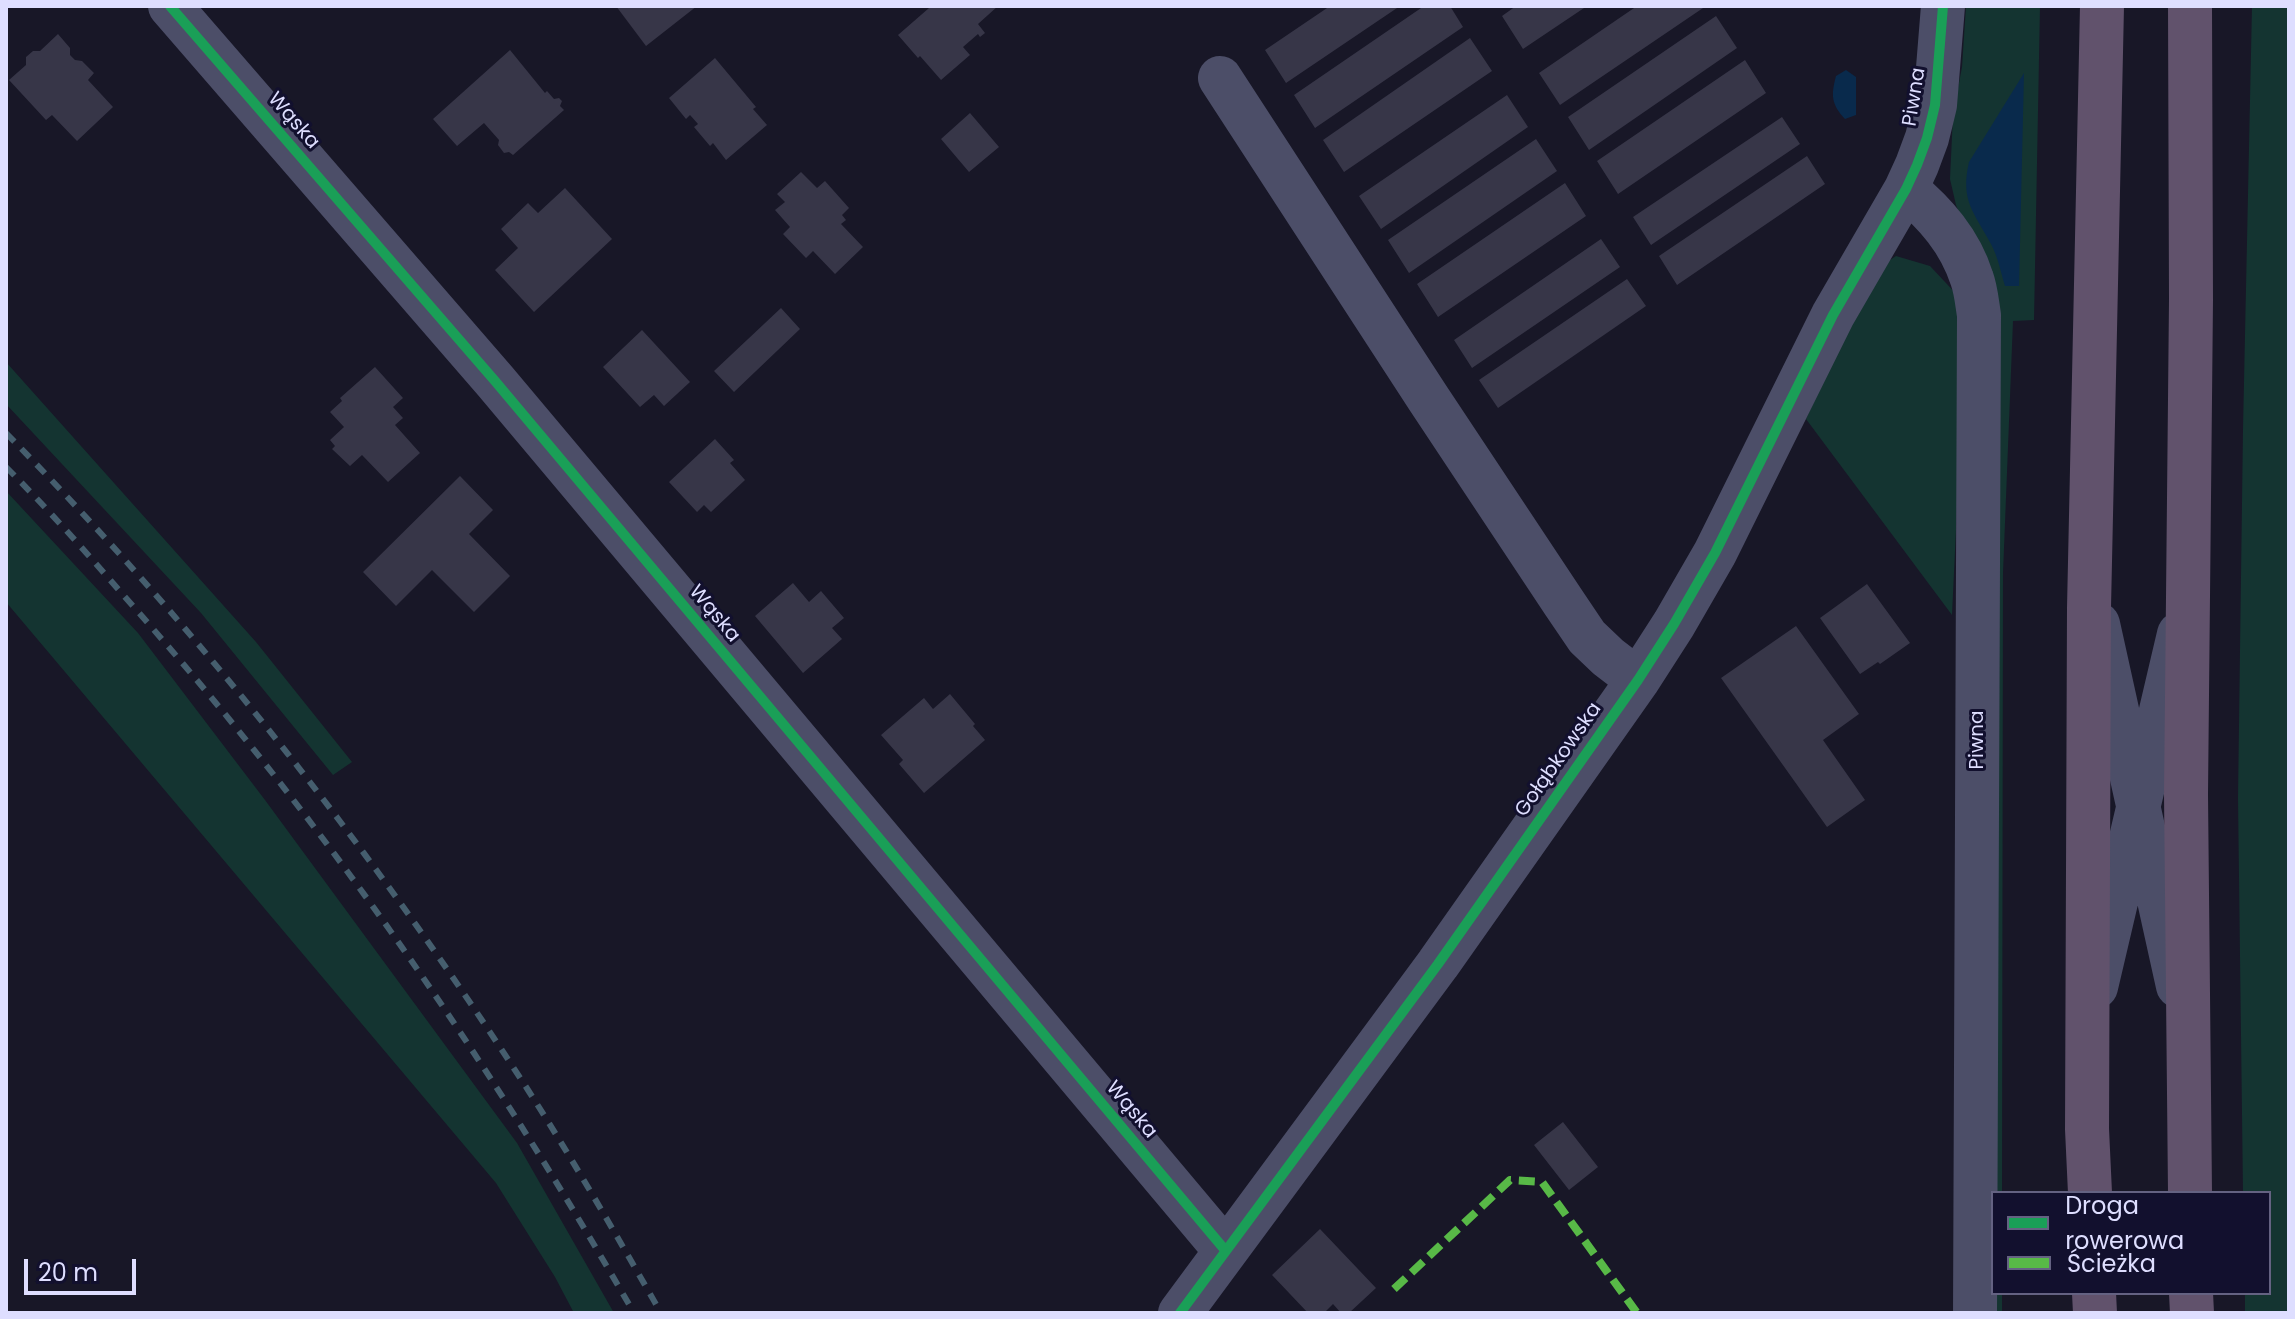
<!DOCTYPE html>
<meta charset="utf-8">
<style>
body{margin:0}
#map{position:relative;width:2295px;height:1319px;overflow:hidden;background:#181727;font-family:Poppins,sans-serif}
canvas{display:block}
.frame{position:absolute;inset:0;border:8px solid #dedeff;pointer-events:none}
.legend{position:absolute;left:1991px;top:1191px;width:280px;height:104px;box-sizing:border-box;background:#12102e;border:2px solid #646282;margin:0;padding:10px 14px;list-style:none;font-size:24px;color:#dedeff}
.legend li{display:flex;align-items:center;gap:16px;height:40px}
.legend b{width:40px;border:2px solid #646282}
.scale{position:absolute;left:24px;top:1259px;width:112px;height:36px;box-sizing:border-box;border:4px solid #dedeff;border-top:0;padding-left:10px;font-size:24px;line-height:28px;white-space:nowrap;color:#dedeff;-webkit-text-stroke:6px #12102e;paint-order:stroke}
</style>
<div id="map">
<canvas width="2295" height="1319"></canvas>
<div class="frame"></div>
<ul class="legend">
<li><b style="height:10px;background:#1a9f57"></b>Droga rowerowa</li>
<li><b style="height:10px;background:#58b947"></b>Ścieżka</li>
</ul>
<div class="scale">20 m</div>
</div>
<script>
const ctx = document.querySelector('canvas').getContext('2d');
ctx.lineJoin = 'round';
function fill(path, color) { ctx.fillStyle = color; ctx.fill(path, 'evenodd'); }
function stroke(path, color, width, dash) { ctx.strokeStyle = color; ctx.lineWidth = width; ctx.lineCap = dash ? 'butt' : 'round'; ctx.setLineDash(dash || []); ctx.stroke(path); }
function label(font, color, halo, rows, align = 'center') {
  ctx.font = font + ' Poppins,sans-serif'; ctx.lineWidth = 6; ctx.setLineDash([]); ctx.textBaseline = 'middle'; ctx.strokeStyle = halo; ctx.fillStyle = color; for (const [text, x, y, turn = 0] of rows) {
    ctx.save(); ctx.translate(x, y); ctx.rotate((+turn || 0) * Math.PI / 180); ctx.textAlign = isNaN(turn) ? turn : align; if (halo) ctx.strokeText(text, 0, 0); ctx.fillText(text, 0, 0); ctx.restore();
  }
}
fill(new Path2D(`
 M1966,6h74l-6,314 -21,1 -10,252 -1,620h-9v100h9v20h-10l-25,-1081 -11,-27 -6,-26 3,-64 9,-48z
 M2252,6h37v1307h-44v-20h24v-100h-26l-5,-395 5,-369z
 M1896,256l34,10 31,33 3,60 -12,256 -146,-196 63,-145z
 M6,362l250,280 96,120 -19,13 -132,-162 -195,-209z
 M6,491l132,142 127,167 252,343 97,170h-40l-19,-36 -59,-94 -490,-581z`), '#143431');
fill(new Path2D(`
 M1846,70l10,7v38l-11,4c-14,-15 -14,-24 -9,-43z
 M2024,73l-5,213h-14c-4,-13 -7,-29 -14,-42 -17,-32 -31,-43 -22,-82z`), '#092a4c');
fill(new Path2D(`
 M616,6h81l-51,40z
 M928,6h70l-20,18 7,9 -5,4 -2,-3 -15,13 7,8 -29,25 -21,-24 -2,2 -20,-23 31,-27z
 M1330,6h70l-114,77 -21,-33z
 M1424,6h26l13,21 -148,101 -21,-33z
 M1516,6h71l-64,43 -21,-33z
 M1637,6h69l-146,99 -21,-32z
 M1716,16l21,32 -148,102 -21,-33z
 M58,34l12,14v7l5,5 7,1 12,12 -6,7 25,27 -36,34 -25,-26 -6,5 -37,-40 17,-15v-8l7,-6h7z
 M1470,38l22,33 -148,101 -21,-32z
 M510,50l35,43 2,-2 7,8 5,-1 3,3 -2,5 4,4 -51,45 -4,-3 -5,1 -6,-8 1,-5 -15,-17 -27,23 -24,-27z
 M715,58l41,49 -3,2 14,16 -41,35 -13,-17 -3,3 -16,-19 4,-3 -8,-9 -4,4 -17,-21z
 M1745,60l21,33 -148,101 -21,-33z
 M1507,95l21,32 -147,102 -22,-33z
 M970,113l29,34 -30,25 -28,-33z
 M1782,117l18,27 -149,101 -18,-28z
 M1536,139l21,32 -148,102 -21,-33z
 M1807,156l18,28 -148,101 -18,-29z
 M801,172l16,16 8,-7 24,27 -7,7 4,5 -5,4 22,23 -28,27 -22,-23 -7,7 -23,-24 7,-7 -15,-17 10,-8 -8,-8z
 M1565,183l21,33 -148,101 -21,-33z
 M565,188l47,51 -78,73 -39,-42 23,-22 -17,-19 27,-26 10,10z
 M1601,239l19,28 -148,101 -18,-28z
 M1627,279l19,27 -148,102 -19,-28z
 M781,308l19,21 -66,63 -20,-21z
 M642,330l48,52 -26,24 -10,-11 -14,12 -37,-40z
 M375,367l28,31 -10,9 10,11 -8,7 25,28 -32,29 -26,-27 -12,11 -18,-17 3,-3 -5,-6 14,-13 -14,-15 12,-11 -2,-3z
 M715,439l19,21 -4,3 15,17 -34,32 -7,-7 -7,7 -28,-30z
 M460,476l33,34 -24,24 41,42 -36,36 -42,-42 -36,36 -33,-34z
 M793,583l16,19 12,-11 23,27 -12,10 10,11 -39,34 -48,-57z
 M1867,584l43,59 -30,21 -2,-2 -18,12 -40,-56z
 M1796,626l63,88 -36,26 42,60 -38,27 -106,-149z
 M950,694l25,30 -2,2 12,14 -61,53 -25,-29 4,-4 -22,-25 43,-37 9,11z
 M1563,1122l35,45 -29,23 -35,-45z
 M1320,1229l56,59 -27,25h-8l-8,-9 -9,9h-16l-36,-38z`), '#373648');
stroke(new Path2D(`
 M170,6l325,375 730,869
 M1220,78l208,320 136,205 23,34 21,20 30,23
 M1906,189c29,24 54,52 66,90 4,11 5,24 7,36l-4,998
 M2098,624l80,362
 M2096,987l83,-353
 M1180,1313l258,-349 200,-284 36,-56 41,-71 118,-238 73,-126 11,-24 10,-27 8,-33 8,-99`), '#4c4e68', 44);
stroke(new Path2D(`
 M2090,1193l-3,-64 2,-521 13,-602
 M2190,1193l-4,-399 5,-494 -1,-294
 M2094,1293l1,20
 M2191,1293l1,20`), '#61526c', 44);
stroke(new Path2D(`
 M6,433c196,200 370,422 522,657 47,73 90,148 133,223
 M6,467c41,41 80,85 118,129 198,222 362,460 510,717`), '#455e6e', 6, [12, 10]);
stroke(new Path2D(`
 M1394,1289l116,-109 32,2 95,131`), '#58b947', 8, [16, 8]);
stroke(new Path2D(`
 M170,6l325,375 730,869
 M1180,1313l258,-349 200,-284 36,-56 41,-71 118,-238 73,-126 11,-24 10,-27 8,-33 8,-99`), '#1a9f57', 10);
label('20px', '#dedeff', '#12102e', [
 ["Piwna",1915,97,-81],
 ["Wąska",293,121,49],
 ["Wąska",714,614,50],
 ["Piwna",1978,740,-90],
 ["Gołąbkowska",1559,760,-55],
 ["Wąska",1131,1110,50]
]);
</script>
